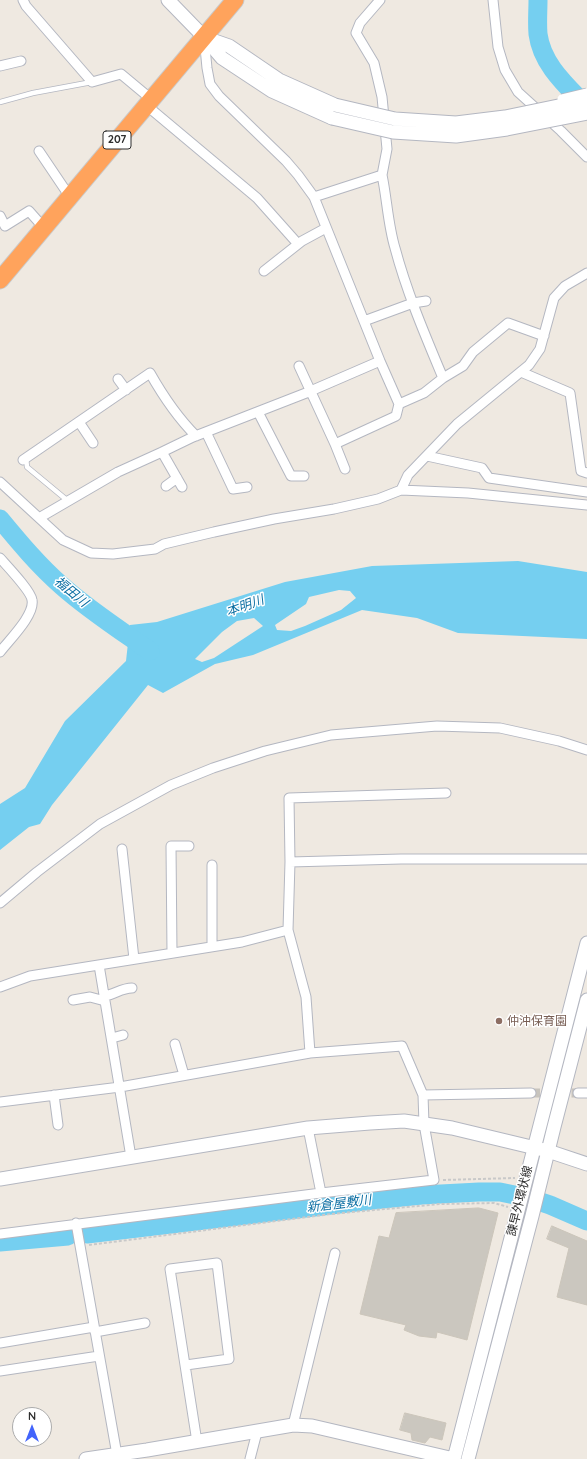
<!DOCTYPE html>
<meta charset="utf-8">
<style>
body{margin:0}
#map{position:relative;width:587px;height:1459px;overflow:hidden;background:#efe9e1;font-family:Quicksand,sans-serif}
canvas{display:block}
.north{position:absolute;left:12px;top:1407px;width:40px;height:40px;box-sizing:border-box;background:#fff;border:1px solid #ababab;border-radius:50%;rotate:0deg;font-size:11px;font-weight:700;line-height:16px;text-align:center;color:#2e2e2e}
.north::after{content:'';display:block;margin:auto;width:14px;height:18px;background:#4264fb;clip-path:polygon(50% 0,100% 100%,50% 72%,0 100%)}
</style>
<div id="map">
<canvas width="587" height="1459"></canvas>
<div class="north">N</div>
</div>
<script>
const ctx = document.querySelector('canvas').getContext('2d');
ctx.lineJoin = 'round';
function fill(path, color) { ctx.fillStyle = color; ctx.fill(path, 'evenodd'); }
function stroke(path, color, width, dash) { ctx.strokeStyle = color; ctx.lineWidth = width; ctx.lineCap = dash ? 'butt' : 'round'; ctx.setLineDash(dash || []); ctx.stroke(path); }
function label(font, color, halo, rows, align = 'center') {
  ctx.font = font + ' Quicksand,"Noto Sans JP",sans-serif'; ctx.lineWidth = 3; ctx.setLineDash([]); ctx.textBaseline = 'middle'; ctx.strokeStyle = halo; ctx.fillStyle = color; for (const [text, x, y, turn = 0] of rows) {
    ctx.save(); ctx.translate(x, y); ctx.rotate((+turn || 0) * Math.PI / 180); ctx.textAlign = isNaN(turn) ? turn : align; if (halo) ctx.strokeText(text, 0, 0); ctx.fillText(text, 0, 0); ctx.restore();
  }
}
fill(new Path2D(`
 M518,561l69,11v67l-129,-6 -41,-15 -55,-8 -109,45 -38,9 -52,29 -15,-8 -96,120 -12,19 -11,3 -29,23v-46l25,-16 40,-67 61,-60 4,-36 27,-3 128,-40 87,-16zM339,590l11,1 6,7 -15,12 -36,16 -14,5 -14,-1 -2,-5 31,-21 3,-7zM254,618l9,8 -49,32 -12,4 -7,-3 27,-27 15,-11z`), '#75cff0');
stroke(new Path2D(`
 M538,0c0,11 -1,23 0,34 4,31 29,52 49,73
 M0,519c19,23 39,47 62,67 27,24 58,44 88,65
 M87,1234l286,-34 49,-5 57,-3h21l29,6 21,7 37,16
 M0,1242l68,-6`), '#75cff0', 19);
const building = new Path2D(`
 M479,1208l19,5 -31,127 -30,-8 -1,6 -17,-2 -15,-6 2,-5 -46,-11 19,-78 10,2 7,-25z
 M552,1226l35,15v64l-30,-8 12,-49 -22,-9z
 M405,1413l41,10 -4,17 -12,-3 -5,6 -13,-3 -1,-7 -11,-3z`);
fill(building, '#cbc7bf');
stroke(building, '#cbc5ba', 1);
stroke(new Path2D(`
 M531,1093h47`), '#c8c4bd', 9, [9, 4.5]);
const lane = new Path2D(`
 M0,102l33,-9 59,-11
 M26,458l1,9 41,34`);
const street = new Path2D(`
 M23,0l3,6 66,76 29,-8 30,25
 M380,0l-20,23 -4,10 18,30 8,34 5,52 -5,26
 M493,0l5,47 7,23 13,22 43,39 26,26
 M204,37l3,31 3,16 9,12 67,65 12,14 16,22 66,164 19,43 25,-11 19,-15 20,-12 10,-14 35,-29 36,13
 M0,66l21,-5
 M146,105l111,93 41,46
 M39,151l31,46
 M314,197l68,-22c5,24 6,50 13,73 12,45 30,87 48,130
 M0,216l5,10 24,-15 15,17
 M264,271l38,-30 24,-13
 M364,321l49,-18 13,-2
 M299,366l36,78 61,-28 3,-12
 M521,372l49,21 11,78 6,2
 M118,379l8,11
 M258,412l33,64h13
 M79,422l14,21
 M206,432l27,57 14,-2
 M335,444l10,25
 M162,452l20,35
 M427,456l55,12 7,10 98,14
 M23,460l127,-87c13,23 27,44 46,63
 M0,482l63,58 28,13 22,1 42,-5 9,-5 50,-12 60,-13 60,-10 44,-10 23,-9 67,3 119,12
 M166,486l11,-8
 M401,490l7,-15 49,-51 72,-59 11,-16 14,-51 11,-12 22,-13
 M39,518l79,-46 44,-20 31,-15 113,-44 74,-32
 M0,558c7,8 31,33 32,42 3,15 -23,40 -32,52
 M122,849l12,110
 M290,862l111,-3h186
 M212,865v81
 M0,903l37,-31 63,-48 71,-39 42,-17 52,-17 66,-16 106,-9 63,2 59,13 28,9
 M172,953l-1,-107h18
 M99,965l32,192
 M0,987l30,-11 212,-34 46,-12
 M105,996c10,-2 17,-8 27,-8
 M73,1000l17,-3 15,4
 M112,1038l11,-3
 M175,1044l9,31
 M310,1053l-4,-56 -18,-67 2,-68 -1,-64 157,-5
 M578,1093h9
 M54,1095l4,30
 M423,1095l108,-2
 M0,1102l120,-15 190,-34 92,-7 21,49 1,29 10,56 -113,13 -321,41
 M308,1128l13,65
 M76,1223l41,232 -1,4
 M95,1332l50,-9
 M0,1343l94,-16
 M186,1365l43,-6 -12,-96 -47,6 27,173
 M0,1371l99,-15
 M293,1425l42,-172
 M250,1459l7,-27`);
const secondary = new Path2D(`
 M168,0l36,37 18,21 50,33 60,27
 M206,38l23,8 50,34 56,25
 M0,1179l308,-51 62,-5 34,-2 48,7 96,23 39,13
 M86,1459l61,-9 146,-25 19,1 142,33
 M454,1459l133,-516
 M468,1459l64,-243 22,-89 33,-127`);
const highway = new Path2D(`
 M0,280l235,-280`);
stroke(lane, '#b4b7c1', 6);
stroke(street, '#b4b7c1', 11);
stroke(secondary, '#b4b7c1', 15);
stroke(highway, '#c9c9c9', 19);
stroke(new Path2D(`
 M443,1180l72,-2
 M89,1245l242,-31 109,-10 54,-1 14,4`), '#c9c9c9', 2, [3, 2]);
stroke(lane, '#fff', 4.5);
stroke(street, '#fff', 9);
stroke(secondary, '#fff', 13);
stroke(highway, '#ffa35c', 17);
const streetBridge = new Path2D(`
 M562,99l25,-6`);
const secondaryBridge = new Path2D(`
 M335,105l60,14 61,4 49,-6 82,-17
 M332,118l61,14 63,4 51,-7 80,-16`);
stroke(streetBridge, '#b4b7c1', 11, []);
stroke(secondaryBridge, '#b4b7c1', 15, []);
stroke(streetBridge, '#fff', 9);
stroke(secondaryBridge, '#fff', 13);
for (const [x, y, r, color] of [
 [499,1021,4,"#8d6e63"]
]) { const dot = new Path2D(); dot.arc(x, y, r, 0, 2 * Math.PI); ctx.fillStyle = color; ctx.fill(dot); stroke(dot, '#fff', 1.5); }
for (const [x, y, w] of [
 [117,140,28]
]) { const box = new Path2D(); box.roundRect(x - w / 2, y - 9, w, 18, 3); ctx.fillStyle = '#fff'; ctx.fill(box); stroke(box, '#2e2e2e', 1); }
label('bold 11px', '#2e2e2e', null, [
 ["207",117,140]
]);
label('12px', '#785e54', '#fff', [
 ["仲沖保育園",507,1021]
], 'left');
label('12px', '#2e2e2e', '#fff', [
 ["諫早外環状線",520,1201,-76]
]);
label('italic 13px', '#0d6fa3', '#fff', [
 ["福田川",71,592,39],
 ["本明川",245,606,-20],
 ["新倉屋敷川",339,1204,-7]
]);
</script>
